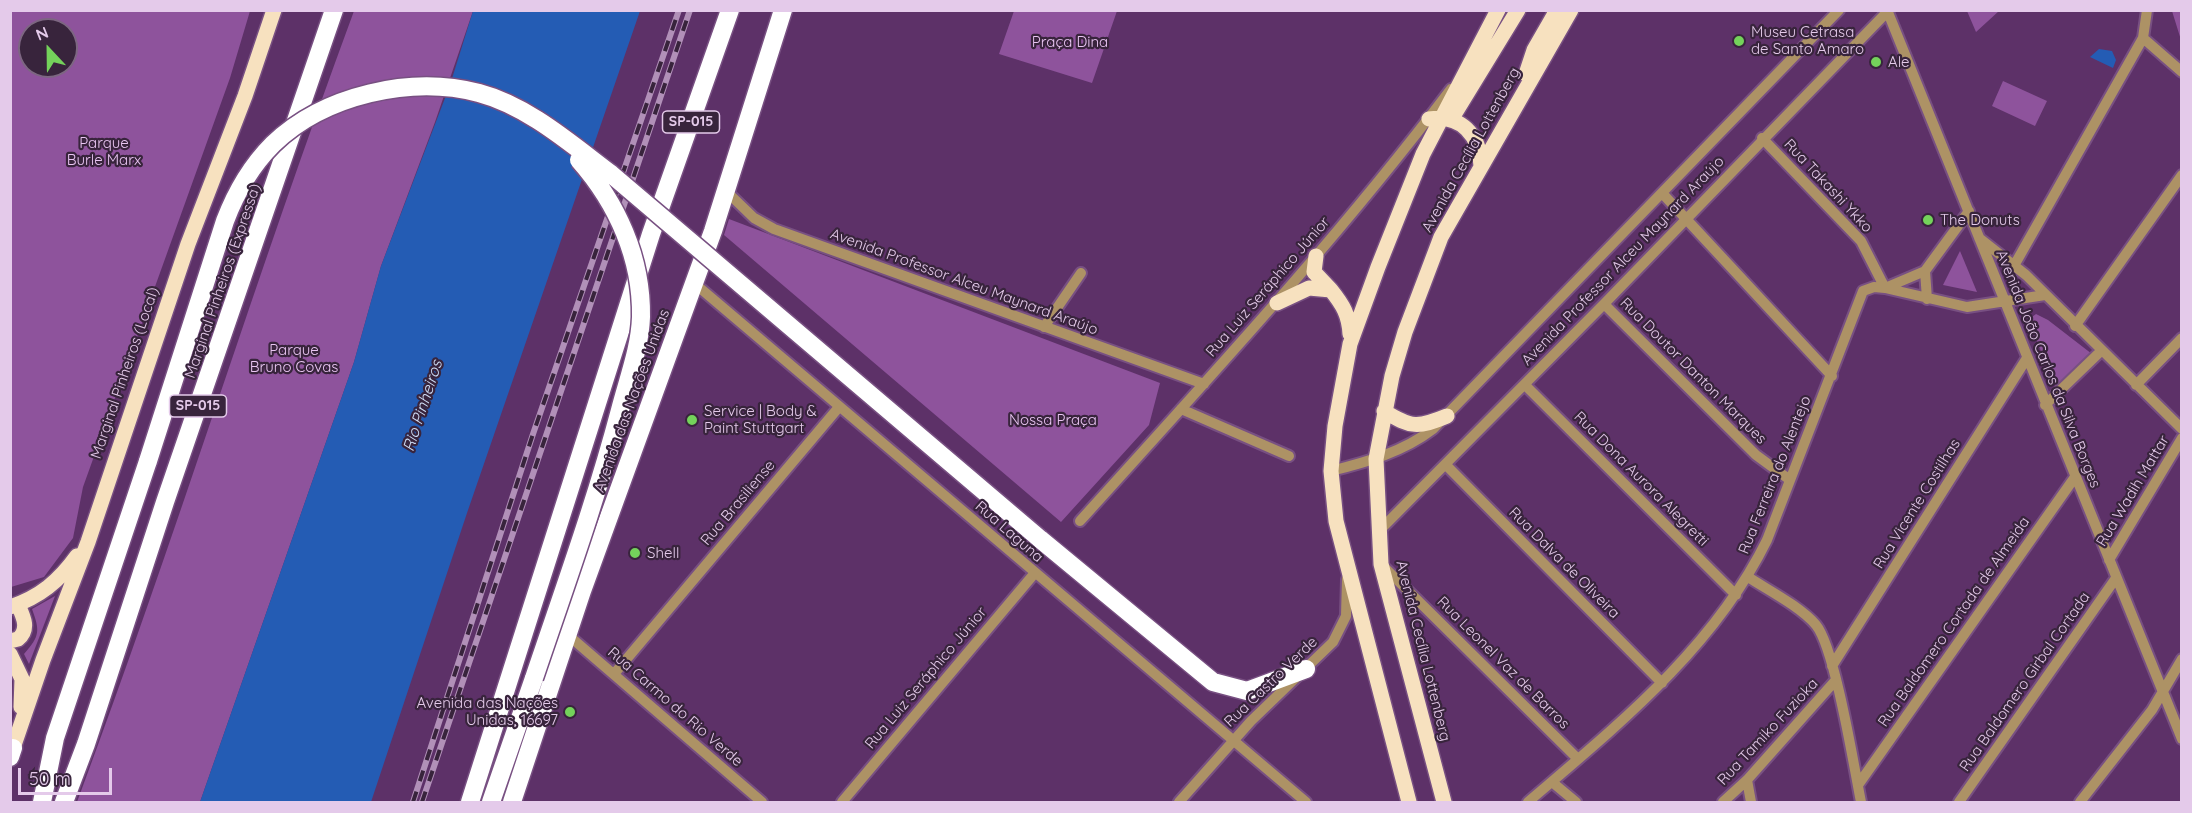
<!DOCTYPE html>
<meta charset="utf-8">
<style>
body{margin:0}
#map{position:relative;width:2192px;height:813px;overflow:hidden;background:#5d3168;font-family:Quicksand,sans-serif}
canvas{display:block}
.frame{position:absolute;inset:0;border:12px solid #e4caea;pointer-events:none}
.north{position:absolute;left:18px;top:18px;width:60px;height:60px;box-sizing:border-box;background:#38243c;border:2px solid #7d6682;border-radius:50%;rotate:338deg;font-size:16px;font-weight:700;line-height:24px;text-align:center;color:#e4caea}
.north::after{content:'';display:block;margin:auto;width:21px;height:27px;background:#74d25b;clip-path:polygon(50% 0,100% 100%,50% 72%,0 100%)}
.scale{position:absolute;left:18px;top:768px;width:94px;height:27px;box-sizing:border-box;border:3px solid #e4caea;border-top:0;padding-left:8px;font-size:18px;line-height:21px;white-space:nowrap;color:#e4caea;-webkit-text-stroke:4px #38243c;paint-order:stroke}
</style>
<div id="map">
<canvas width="2192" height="813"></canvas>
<div class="frame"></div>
<div class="north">N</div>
<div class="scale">50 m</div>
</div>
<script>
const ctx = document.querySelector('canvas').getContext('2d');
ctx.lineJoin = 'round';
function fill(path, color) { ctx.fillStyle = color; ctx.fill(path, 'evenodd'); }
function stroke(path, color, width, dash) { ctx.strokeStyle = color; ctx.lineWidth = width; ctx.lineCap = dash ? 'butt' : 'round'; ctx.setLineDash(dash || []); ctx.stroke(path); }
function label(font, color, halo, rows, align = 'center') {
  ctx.font = font + ' Quicksand,sans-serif'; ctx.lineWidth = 4.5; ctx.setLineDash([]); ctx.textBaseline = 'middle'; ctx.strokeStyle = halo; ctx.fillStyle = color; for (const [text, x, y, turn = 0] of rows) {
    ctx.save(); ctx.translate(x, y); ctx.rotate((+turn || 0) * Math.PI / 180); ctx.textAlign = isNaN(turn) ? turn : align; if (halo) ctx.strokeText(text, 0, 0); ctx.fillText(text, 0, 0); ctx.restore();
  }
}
fill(new Path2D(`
 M11,10l239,1 -20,67 -147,409 -10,51 -29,39 -33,10zM30,30h36v36h-36z
 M354,11h119l-38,111 -54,144 -27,96 -154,440h-123c98,-262 180,-529 277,-791z
 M1014,11h103l-25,72 -93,-29z
 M1967,11h32l-23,21z
 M2172,11h9v29z
 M2003,81l44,20 -12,25 -43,-20z
 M729,219l431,164 -11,42 -88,97 -337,-287z
 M1960,251l17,41 -34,-7z
 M2036,314l12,6 44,34 -36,33 -28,-67z
 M55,596l-26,68 -5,-10c16,-18 16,-23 8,-45z`), '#8e539c');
fill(new Path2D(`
 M473,11h167l-173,502 -96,289h-171l154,-440 27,-96 69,-181z
 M2099,49l13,2 4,9 -3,8 -23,-11z`), '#245cb4');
const minor = new Path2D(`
 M1887,10l295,729
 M2143,38l39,34
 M1762,138l99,103 24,47
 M725,190l29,28 20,11 430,155
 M1662,193l170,183
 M1979,238l47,37 156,154
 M2015,264l128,-226 4,-28
 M1925,271l2,28
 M694,283l612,519
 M1885,288l40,-17 44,-60
 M1604,304l152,151 34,25
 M2075,326l107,-151
 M1044,327l37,-54
 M1525,385l211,210
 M2136,385l46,-47
 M2045,405l56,-54
 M1181,409l108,47
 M1446,465l216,218
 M1331,471c36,-9 72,-19 102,-42l406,-419
 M1080,521c127,-141 256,-280 371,-432
 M1378,532l226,-228 285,-294
 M2109,560l73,-122
 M1382,565l196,194
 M1748,577c20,13 53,30 68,48 19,23 38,142 45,177
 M568,635l194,167
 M1832,666l195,-308
 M614,674l225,-267
 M1747,780l4,22
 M1552,782l24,20
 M1858,785l217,-308
 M842,802l192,-228
 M1179,802l72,-81 82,-79 13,-26 1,-37
 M1528,802c90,-77 186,-154 239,-262l96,-249 11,-4 11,1 82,19 78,-12
 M1723,802l24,-22 88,-99
 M1959,802l157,-224
 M2080,802l72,-92 30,-51`);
const major = new Path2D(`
 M1526,74l8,-24 23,-40
 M1452,118l66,-108
 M1429,119c32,-5 51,16 52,47
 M1316,256l-2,16 17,18
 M1277,303l32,-15 22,2c12,15 18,25 19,44
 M1384,411c27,17 34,17 63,5
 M10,607c30,-10 49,-26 67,-51
 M10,641l8,-2c12,-10 5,-23 0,-34
 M10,654l12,25 -1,28
 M13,748l30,-88 45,-118 100,-298 57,-148 29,-86
 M1409,802l-73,-281 -5,-50 4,-45 15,-82 28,-77 45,-113 75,-144
 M1444,802l-63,-238 -5,-105 16,-83 13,-44 36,-95 130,-227`);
const highway = new Path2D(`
 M1040,539l173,143 34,9 59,-22
 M10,757l3,-9
 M42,802l13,-64 93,-277
 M64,802l22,-58 79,-242 169,-492
 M470,802l181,-568 79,-224
 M491,802l43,-124
 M512,802l70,-211 131,-360 70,-221`);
stroke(minor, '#785082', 14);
stroke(major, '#785082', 18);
stroke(highway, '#785082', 21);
stroke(minor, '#ad9265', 10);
stroke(major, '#f7e1bf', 15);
stroke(highway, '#fff', 18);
const rail = new Path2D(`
 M413,802l120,-368 146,-424
 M422,802l268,-792`);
stroke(rail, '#b190b8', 6);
stroke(rail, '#38243c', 4, [11]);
const highwayBridge = new Path2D(`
 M148,461l77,-240c11,-29 26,-55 48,-77 51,-49 138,-69 206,-51 49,13 92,51 132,81l429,365
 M534,678c30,-89 62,-177 86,-268 8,-31 20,-62 21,-93 1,-59 -24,-114 -62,-157`);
stroke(highwayBridge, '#785082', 21, []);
stroke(highwayBridge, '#fff', 18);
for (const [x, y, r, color] of [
 [1739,41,6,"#74d25b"],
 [1876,62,6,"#74d25b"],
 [1928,220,6,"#74d25b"],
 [692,420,6,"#74d25b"],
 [635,553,6,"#74d25b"],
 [570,712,6,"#74d25b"]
]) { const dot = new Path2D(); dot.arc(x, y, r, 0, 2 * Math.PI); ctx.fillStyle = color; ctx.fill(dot); stroke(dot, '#38243c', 2); }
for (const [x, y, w] of [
 [691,122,57],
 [198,406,57]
]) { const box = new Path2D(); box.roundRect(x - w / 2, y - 11, w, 22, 4.5); ctx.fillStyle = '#38243c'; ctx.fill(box); stroke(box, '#e4caea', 1.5); }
label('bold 14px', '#e4caea', null, [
 ["SP-015",691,122],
 ["SP-015",198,406]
]);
label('15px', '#e4caea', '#38243c', [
 ["Museu Cetrasa",1751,32],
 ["de Santo Amaro",1751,49],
 ["Ale",1888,62],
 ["The Donuts",1940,220],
 ["Service | Body &",704,411],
 ["Paint Stuttgart",704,428],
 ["Shell",647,553],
 ["Avenida das Nações",558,703,"right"],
 ["Unidas, 16697",558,720,"right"]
], 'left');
label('15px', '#eac6f3', '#38243c', [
 ["Praça Dina",1070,42],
 ["Parque",104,143],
 ["Burle Marx",104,160],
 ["Parque",294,350],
 ["Bruno Covas",294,367],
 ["Nossa Praça",1053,420]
]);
label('15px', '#e4caea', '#38243c', [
 ["Avenida Cecília Lottenberg",1471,150,-61],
 ["Rua Takashi Ykko",1828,186,47],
 ["Avenida Professor Alceu Maynard Araújo",1623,261,-46],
 ["Marginal Pinheiros (Expressa)",223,281,-71],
 ["Avenida Professor Alceu Maynard Araújo",964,282,20],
 ["Rua Luiz Seráphico Júnior",1268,287,-49],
 ["Avenida João Carlos da Silva Borges",2048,369,68],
 ["Rua Doutor Danton Marques",1693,371,45],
 ["Marginal Pinheiros (Local)",125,373,-71],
 ["Avenida das Nações Unidas",632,401,-70],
 ["Rua Ferreira do Alentejo",1775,475,-68],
 ["Rua Dona Aurora Alegretti",1641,479,45],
 ["Rua Wadih Mattar",2133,491,-59],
 ["Rua Brasiliense",738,503,-50],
 ["Rua Vicente Costilhas",1917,504,-58],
 ["Rua Laguna",1009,532,41],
 ["Rua Dalva de Oliveira",1564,563,45],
 ["Rua Baldomero Cortada de Almeida",1954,622,-55],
 ["Avenida Cecília Lottenberg",1423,651,76],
 ["Rua Leonel Vaz de Barros",1503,663,45],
 ["Rua Luiz Seráphico Júnior",926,678,-50],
 ["Rua Castro Verde",1271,682,-44],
 ["Rua Baldomero Girbal Cortada",2025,682,-55],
 ["Rua Carmo do Rio Verde",675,707,41],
 ["Rua Tamiko Fuzioka",1768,732,-47]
]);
label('italic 16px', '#d1e0f8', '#38243c', [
 ["Rio Pinheiros",423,406,-72]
]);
</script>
